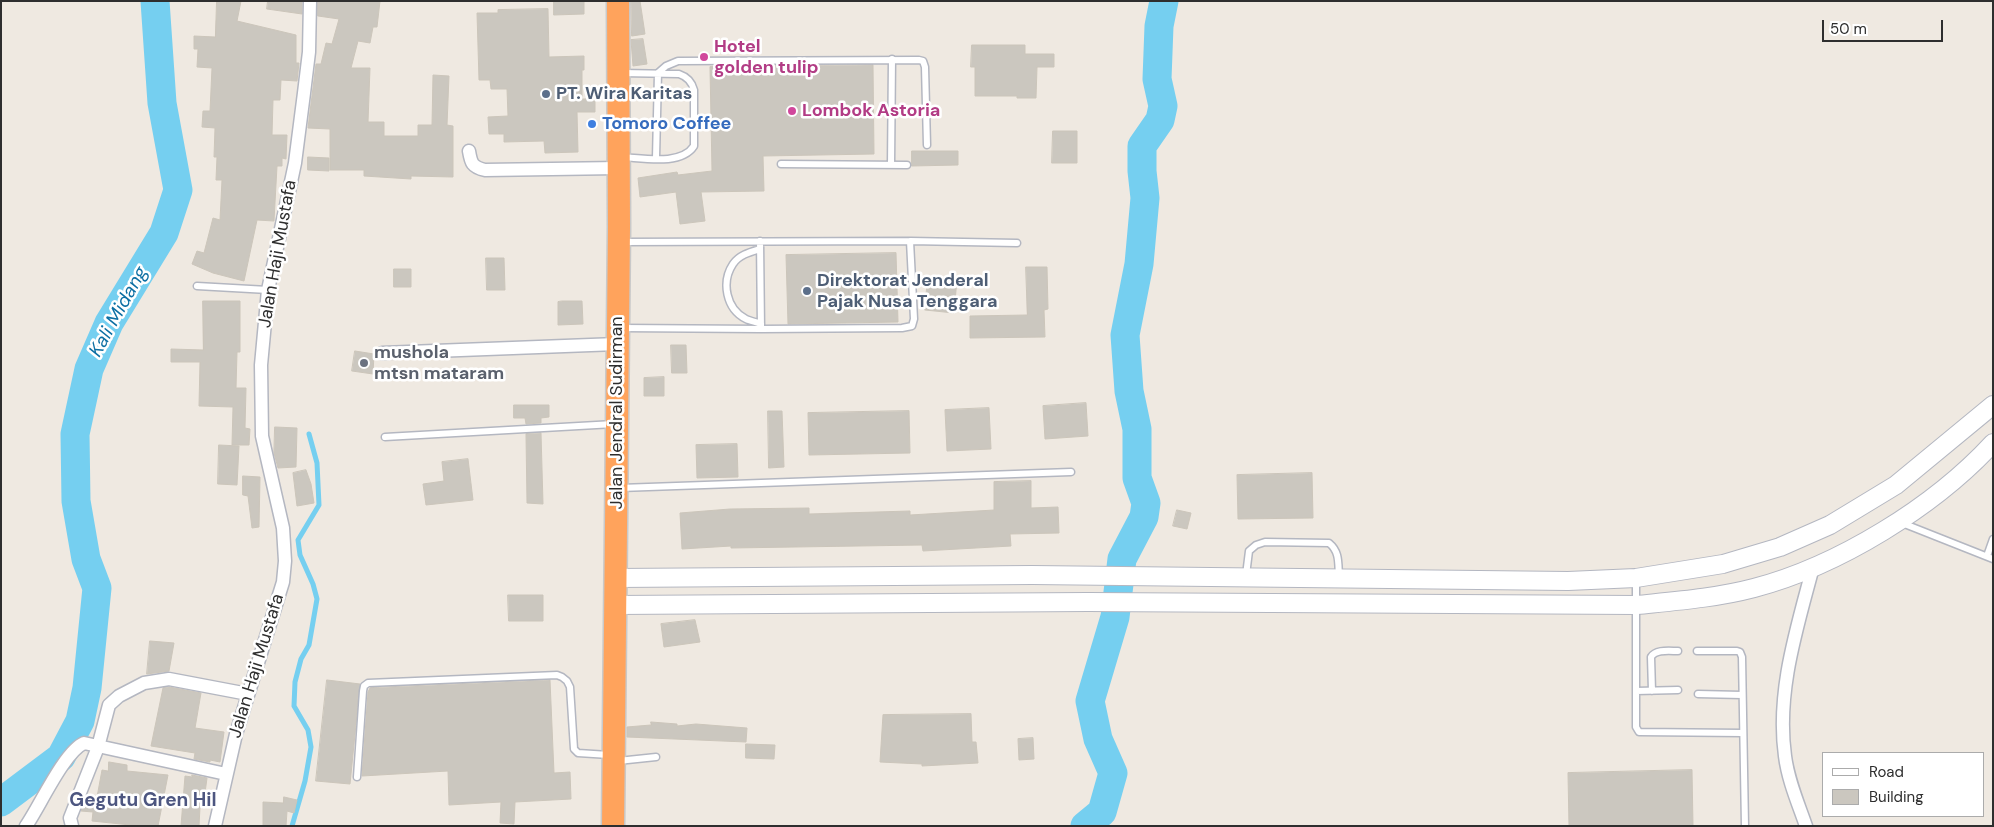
<!DOCTYPE html>
<style>
body{margin:0}
#map{position:relative;width:1994px;height:827px;overflow:hidden;background:#efe9e1;font-family:"DM Sans",sans-serif}
canvas{display:block}
.frame{position:absolute;inset:0;border:2px solid #2e2e2e;pointer-events:none}
.legend{position:absolute;left:1822px;top:752px;width:162px;height:65px;box-sizing:border-box;background:#fff;border:1px solid #ababab;margin:0;padding:6px 9px;list-style:none;font-size:15px;color:#2e2e2e}
.legend li{display:flex;align-items:center;gap:10px;height:25px}
.legend b{width:25px;border:1px solid #ababab}
.scale{position:absolute;left:1822px;top:20px;width:121px;height:22px;box-sizing:border-box;border:2px solid #2e2e2e;border-top:0;padding-left:6px;font-size:15px;line-height:18px;white-space:nowrap;color:#2e2e2e;-webkit-text-stroke:4px #fff;paint-order:stroke}
</style>
<div id="map">
<canvas width="1994" height="827"></canvas>
<div class="frame"></div>
<ul class="legend">
<li><b style="height:6px;background:#fff"></b>Road</li>
<li><b style="height:14px;background:#cbc7bf"></b>Building</li>
</ul>
<div class="scale">50 m</div>
</div>
<script>
const ctx = document.querySelector('canvas').getContext('2d');
ctx.lineJoin = 'round';
function stroke(path, color, width, dash) { ctx.strokeStyle = color; ctx.lineWidth = width; ctx.lineCap = dash ? 'butt' : 'round'; ctx.setLineDash(dash || []); ctx.stroke(path); }
function fill(path, color) { ctx.fillStyle = color; ctx.fill(path, 'evenodd'); }
function label(font, color, halo, rows, align = 'center') {
  ctx.font = font + ' "DM Sans",sans-serif'; ctx.lineWidth = 5; ctx.setLineDash([]); ctx.textBaseline = 'middle'; ctx.strokeStyle = halo; ctx.fillStyle = color; for (const [text, x, y, turn = 0] of rows) {
    ctx.save(); ctx.translate(x, y); ctx.rotate((+turn || 0) * Math.PI / 180); ctx.textAlign = isNaN(turn) ? turn : align; if (halo) ctx.strokeText(text, 0, 0); ctx.fillText(text, 0, 0); ctx.restore();
  }
}
stroke(new Path2D(`
 M292,826l13,-45 6,-34 -3,-17 -14,-24 1,-24 6,-23 8,-14 8,-46 -4,-15 -13,-29 -2,-15 21,-35 -2,-42 -8,-29`), '#75cff0', 5);
stroke(new Path2D(`
 M1,802l60,-45 19,-36 7,-33 10,-100 -11,-29 -10,-58 -1,-67 14,-65 20,-46 55,-90 14,-43 -16,-87 -7,-102
 M1085,826l17,-14 11,-39 -15,-34 -8,-38 25,-84 7,-58 22,-42 2,-14 -9,-25v-49l-8,-38 -4,-56 14,-71 6,-66 -3,-27v-25l18,-26 3,-14 -6,-27 2,-53 5,-25`), '#75cff0', 29);
const building = new Path2D(`
 M217,1h24l-4,20 59,14v28h3l-2,18 -16,-1 -1,20h-7l-1,35h15l-1,24 -4,-1v8h-5l-3,55 -17,-1 -13,61 -31,-8 -21,-9 5,-13 7,2 9,-35 7,2 2,-40h-6l1,-23h-3l1,-29 -13,-1 1,-16h7l2,-43 -15,-1 1,-18h-4v-13l21,1z
 M268,1h34v13l-35,-5z
 M318,1h62l-3,26h-4l-3,16 -12,-2 -7,27h19l-2,54h16v14h34v-11h14l1,-50 16,1 -2,49 6,1v51l-42,-1v3l-47,-3v-6h-34v-41l-22,-1 8,-64h5l5,-21 6,1 7,-25 -21,-3z
 M554,1h30v13l-30,1z
 M631,1h9l5,33 -13,2z
 M548,9l1,48 35,-1v14h-2v29h13v13h-18l1,40 -33,1 -1,-12 -40,1v-8h-15l-1,-17 20,-1 -1,-27h-16l-1,-9h-11l-2,-67h21v-3z
 M643,39l4,25 -14,2 -2,-26z
 M972,45h53v9h29v13h-17l-1,31h-19v-2h-42v-29h-4z
 M873,65l1,89 -111,2 1,35 -63,1 4,29 -25,3 -4,-32 -36,5 -2,-19 39,-6 1,3 34,-4 -2,-104z
 M1053,131h24v32h-25z
 M912,151h46v14l-46,1z
 M308,157l21,1v13l-21,-1z
 M896,253l2,69 -110,2 -2,-69z
 M486,258h18l1,32h-18z
 M1026,267h21l1,42 -4,1 1,27 -75,1v-22l57,-1z
 M394,269h17v18h-17z
 M928,277l29,2 -3,34 -29,-3z
 M203,301h37v51h-3l-1,36h10l-1,40 5,1 -1,16h-17l1,-38 -34,-1 1,-44h-29v-13l32,1z
 M562,301h20l1,23 -25,1v-23z
 M671,345h15l1,28h-15z
 M355,351l19,3 -1,20 -21,-3z
 M664,377v19h-20v-18z
 M1086,403l2,33 -43,3 -2,-33z
 M514,405h35v12l-8,1v5l-15,1 -1,-6h-11z
 M989,408l2,41 -44,2 -2,-41z
 M768,411h14l2,56 -15,1z
 M909,411l1,42 -101,2 -1,-42z
 M275,427l22,1 -1,39 -18,1 -4,-15z
 M541,433l2,71 -16,-1 -1,-69z
 M737,444l1,33 -41,1 -1,-33z
 M219,445l20,1 -2,39 -19,-1z
 M468,459l5,41 -47,5 -3,-21 21,-3 -2,-19z
 M306,470l5,14 3,19 -17,3 -4,-33z
 M1312,473l1,45 -75,1 -1,-44z
 M243,476l17,1 -1,50 -7,1 -4,-32 -5,-1z
 M1031,481v27l27,-1 1,26 -49,1 1,12 -88,5 -1,-6 -191,3v-2l-49,3 -2,-36 50,-4 79,-1v6l101,-3v4l84,-5v-28z
 M1177,510l14,3 -4,16 -14,-3z
 M508,595h35v26h-34z
 M695,620l5,22 -36,5 -3,-23z
 M150,641l24,2 -5,28 -22,3z
 M327,680l33,4 -10,100 -34,-3z
 M550,680l4,93 16,-1 1,27 -56,3 -1,22 -14,-1 1,-21 -52,3 -1,-34 -86,5 6,-84 2,-4z
 M169,687l32,6 -6,35 29,4 -4,30 -10,-2v2l-16,-3 1,-6 -44,-7 12,-58z
 M971,714l1,28h4l2,21 -56,3v-2l-42,-2 3,-47z
 M651,722l26,2v2l19,-2 51,4 -1,14 -119,-5v-10l24,-2z
 M1033,738l1,21 -15,1 -1,-21z
 M746,744l29,1 -1,14 -28,-1z
 M109,762l18,3v6l41,4 -10,51h-18l-48,-5 1,-9 -12,-1 5,-12h8l1,-3 2,1 5,-27 6,1z
 M1692,770l1,56h-124l-1,-53z
 M192,775l15,3 -4,30 -3,-1 -1,19h-18l4,-50 7,1z
 M284,797l13,3 -3,13 -7,-2 -1,15h-23v-24l20,1z`);
fill(building, '#cbc7bf');
stroke(building, '#cbc5ba', 1);
const lane = new Path2D(`
 M621,73l58,1c9,3 13,8 15,16v56c-13,20 -51,12 -73,11
 M656,158l2,-85 8,-7 12,-5 241,-1 4,1 2,6 2,78
 M781,164l126,1
 M891,165l1,-106
 M910,241l107,2
 M622,242l288,-1 4,78 -2,7 -10,2 -141,1
 M760,249c-10,3 -21,6 -27,15 -12,18 -7,45 13,55 4,2 10,3 15,5
 M197,286l71,4
 M621,328l140,1 -1,-88
 M385,437l229,-13
 M620,488l451,-16
 M1902,523l91,36
 M1987,556l6,-17
 M1246,575l3,-24 7,-6 9,-3 64,1c11,9 9,20 10,34
 M1636,579v148l3,5 104,1
 M1697,651h40l3,1 2,5 3,169
 M1636,691l42,-1
 M1652,691l-1,-34c5,-8 18,-6 27,-6
 M1698,694l44,1
 M618,761l38,-4
 M357,777l6,-86 1,-5 4,-3 189,-8 5,2 5,4 3,6 4,62 4,4 31,2`);
const street = new Path2D(`
 M469,151c2,12 3,16 16,19l133,-2
 M382,353l235,-9
 M26,826c14,-20 38,-74 58,-83l142,31
 M72,826l-2,-8 28,-71 11,-42 10,-9 25,-13 25,-4 79,15
 M215,826l21,-92 47,-152 2,-21 -2,-33 -21,-92 -1,-71 7,-75 27,-127 9,-70 5,-41 1,-51
 M1806,826c-8,-23 -18,-46 -21,-70 -9,-64 12,-128 28,-189`);
const secondary = new Path2D(`
 M616,578l416,-3 536,6 68,-3 87,-14 57,-17 50,-22 66,-40 97,-80
 M615,605l473,-3 549,3c39,-4 79,-7 117,-17 84,-22 180,-81 239,-145`);
const highway = new Path2D(`
 M613,826l6,-599 -1,-226`);
stroke(lane, '#b4b7c1', 9);
stroke(street, '#b4b7c1', 15);
stroke(secondary, '#b4b7c1', 20);
stroke(highway, '#c9c9c9', 25);
stroke(lane, '#fff', 6);
stroke(street, '#fff', 12);
stroke(secondary, '#fff', 18);
stroke(highway, '#ffa35c', 22);
for (const [x, y, r, color] of [
 [704,57,5,"#d1479c"],
 [546,94,5,"#5c6f8a"],
 [792,111,5,"#d1479c"],
 [592,124,5,"#3f7fe0"],
 [807,291,5,"#5c6f8a"],
 [364,363,5,"#6b7280"]
]) { const dot = new Path2D(); dot.arc(x, y, r, 0, 2 * Math.PI); ctx.fillStyle = color; ctx.fill(dot); stroke(dot, '#fff', 2); }
label('bold 18px', '#b23c85', '#fff', [
 ["Hotel",714,47],
 ["golden tulip",714,68],
 ["Lombok Astoria",802,111]
], 'left');
label('bold 18px', '#4e5e75', '#fff', [
 ["PT. Wira Karitas",556,94],
 ["Direktorat Jenderal",817,281],
 ["Pajak Nusa Tenggara",817,302]
], 'left');
label('bold 18px', '#366cbe', '#fff', [
 ["Tomoro Coffee",602,124]
], 'left');
label('18px', '#2e2e2e', '#fff', [
 ["Jalan Haji Mustafa",278,254,-80],
 ["Jalan Jendral Sudirman",617,413,-90],
 ["Jalan Haji Mustafa",257,666,-73]
]);
label('bold 18px', '#5b616d', '#fff', [
 ["mushola",374,353],
 ["mtsn mataram",374,374]
], 'left');
label('italic 19px', '#0d6fa3', '#fff', [
 ["Kali Midang",119,312,-61]
]);
label('bold 19px', '#4d5680', '#fff', [
 ["Gegutu Gren Hil",143,801]
]);
</script>
